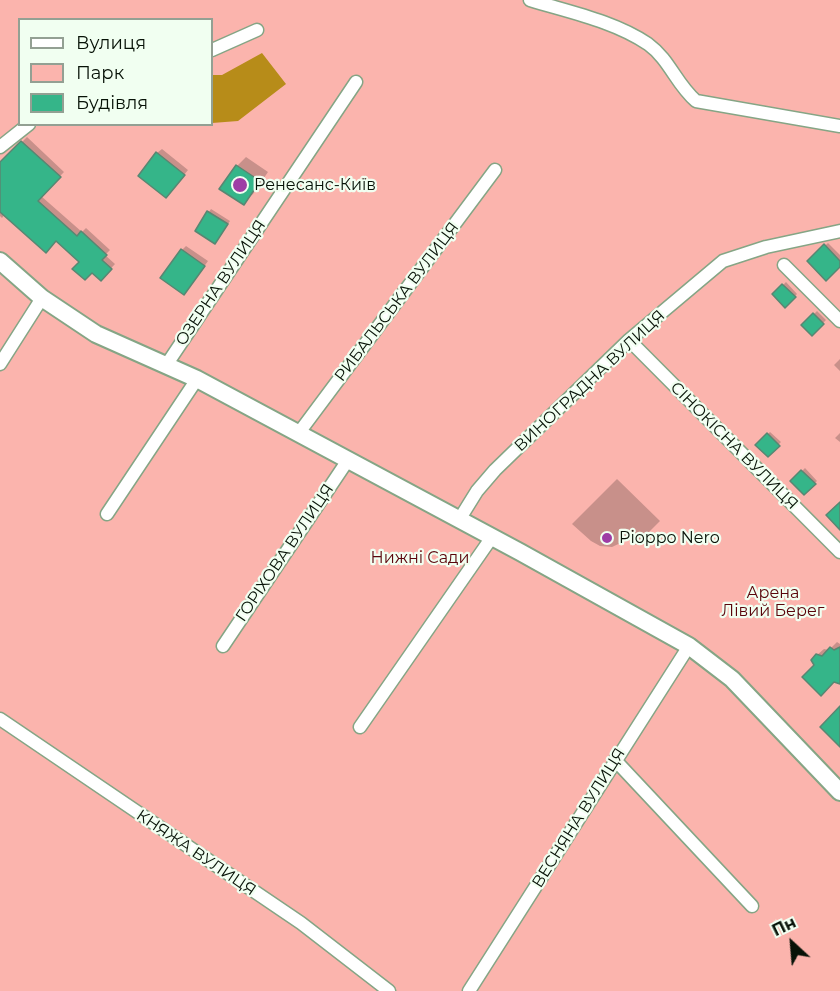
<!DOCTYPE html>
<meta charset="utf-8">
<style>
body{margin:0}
#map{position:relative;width:840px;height:991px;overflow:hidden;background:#c3e4c3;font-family:Montserrat,sans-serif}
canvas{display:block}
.legend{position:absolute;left:18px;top:18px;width:195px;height:108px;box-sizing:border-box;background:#f1fff1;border:2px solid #93a093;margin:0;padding:8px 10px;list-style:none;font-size:18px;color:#071207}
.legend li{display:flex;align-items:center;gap:12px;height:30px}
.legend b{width:30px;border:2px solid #93a093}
.north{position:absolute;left:762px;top:913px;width:60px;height:60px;-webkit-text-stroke:4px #f1fff1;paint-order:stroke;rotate:334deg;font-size:16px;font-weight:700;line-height:24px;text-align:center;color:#071207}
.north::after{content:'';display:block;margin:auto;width:21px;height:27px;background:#071207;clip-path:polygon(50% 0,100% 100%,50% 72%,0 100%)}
</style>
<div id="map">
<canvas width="840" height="991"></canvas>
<ul class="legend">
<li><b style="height:8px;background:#fff"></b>Вулиця</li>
<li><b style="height:16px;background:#fbb4ad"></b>Парк</li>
<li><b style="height:16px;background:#35b589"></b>Будівля</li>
</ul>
<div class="north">Пн</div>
</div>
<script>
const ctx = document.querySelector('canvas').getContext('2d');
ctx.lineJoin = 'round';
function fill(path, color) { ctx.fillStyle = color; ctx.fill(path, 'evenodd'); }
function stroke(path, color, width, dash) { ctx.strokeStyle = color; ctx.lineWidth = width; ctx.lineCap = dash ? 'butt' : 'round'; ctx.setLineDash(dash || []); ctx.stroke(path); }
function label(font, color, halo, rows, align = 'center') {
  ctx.font = font + ' Montserrat,sans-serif'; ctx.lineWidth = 4.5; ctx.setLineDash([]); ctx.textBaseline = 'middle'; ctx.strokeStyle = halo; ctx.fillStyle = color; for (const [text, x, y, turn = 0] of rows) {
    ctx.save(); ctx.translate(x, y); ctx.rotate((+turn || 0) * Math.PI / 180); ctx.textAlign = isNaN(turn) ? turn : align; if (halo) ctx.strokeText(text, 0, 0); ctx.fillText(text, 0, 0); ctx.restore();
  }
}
fill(new Path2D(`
 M0,0h840v991h-840zM20,20h192v104h-192z`), '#fbb4ad');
fill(new Path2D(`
 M262,53l24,31 -48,37 -26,2v-48h10z`), '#b78c19');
fill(new Path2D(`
 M27,137l37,35 -23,24 41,36 4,-4 24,22 -5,5 10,9 -14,15 -44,-39 -52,-26 -3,4 -2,-2v-50l2,-4z
 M162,149l26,21 -18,22 -13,-39z
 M246,157l22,15 -15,22 -10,9 -6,-37z
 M211,209l19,12 -12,18 -21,-9z
 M828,243l12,12v9l-31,-3z
 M186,246l22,15 -20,28 -6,-39z
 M786,282l11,12 -12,12 -11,-12z
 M817,311l9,9 -14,14 -9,-9z
 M840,359v12l-6,-6z
 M770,432l11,10 -13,13 -11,-10z
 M840,433v9l-5,-4z
 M805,468l12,13 -13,12 -12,-12z
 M617,479l43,42 -24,24 -7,-6 -17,8 -12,-1 -9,-5 -19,-17z
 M837,642l3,2v38l-25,-16 2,-11 7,-6 5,1z`), '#0003');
const building = new Path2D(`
 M21,141l40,36 -23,24 39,35 4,-5 26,24 -5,5 10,9 -11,12 -9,-8 -7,7 -13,-11 7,-7 -23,-21 -10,12 -46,-41v-50z
 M156,152l29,23 -19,23 -28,-22z
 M236,165l24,16 -16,24 -25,-16z
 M207,211l21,13 -13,20 -20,-13z
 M824,244l16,17v6l-14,14 -19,-20z
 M181,249l24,17 -21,29 -24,-17z
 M782,284l14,13 -11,11 -13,-14z
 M813,313l11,11 -12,12 -11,-11z
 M767,433l13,13 -12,11 -13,-12z
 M801,470l15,14 -12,11 -14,-14z
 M840,502v28l-14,-15z
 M830,647l4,3 6,-3v37l-6,-2 -13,14 -19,-19 12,-12 -3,-5 5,-6 6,2z
 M840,706v41l-20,-20z`);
fill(building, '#35b589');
stroke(building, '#598672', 1.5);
const street = new Path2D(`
 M530,0c39,12 84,21 118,44 22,16 28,40 48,57l144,25
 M212,50l45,-20
 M0,147l29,-23
 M784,265l56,56
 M629,340l211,212
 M0,364l42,-66
 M167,364l189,-282
 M298,434l197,-264
 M107,514l90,-135
 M459,520l18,-29 18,-21 134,-130 94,-79 43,-14 74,-16
 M223,646l125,-186
 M0,719l301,204 88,68
 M360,727l132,-190
 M615,760l137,146
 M469,991l220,-345`);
const secondary = new Path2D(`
 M0,261l42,37 54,36 101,45 323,173 169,94 43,33 108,113`);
stroke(street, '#85a585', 15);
stroke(secondary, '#85a585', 20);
stroke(street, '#fff', 12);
stroke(secondary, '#fff', 16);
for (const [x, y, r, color] of [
 [240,185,8,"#9e3da5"],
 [607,538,6,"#9e3da5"]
]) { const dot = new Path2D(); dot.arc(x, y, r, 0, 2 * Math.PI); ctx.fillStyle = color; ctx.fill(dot); stroke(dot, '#f1fff1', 2); }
label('16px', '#071207', '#f1fff1', [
 ["Ренесанс-Київ",254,185],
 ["Pioppo Nero",619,538]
], 'left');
label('16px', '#071207', '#f1fff1', [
 ["ОЗЕРНА ВУЛИЦЯ",221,283,-56],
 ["РИБАЛЬСЬКА ВУЛИЦЯ",397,302,-53],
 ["ВИНОГРАДНА ВУЛИЦЯ",590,381,-43],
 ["СІНОКІСНА ВУЛИЦЯ",734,446,45],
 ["ГОРІХОВА ВУЛИЦЯ",285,553,-56],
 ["ВЕСНЯНА ВУЛИЦЯ",579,818,-58],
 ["КНЯЖА ВУЛИЦЯ",196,853,34]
]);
label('16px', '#5a050b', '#f1fff1', [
 ["Нижні Сади",420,558],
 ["Арена",773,593],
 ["Лівий Берег",773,611]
]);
</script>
